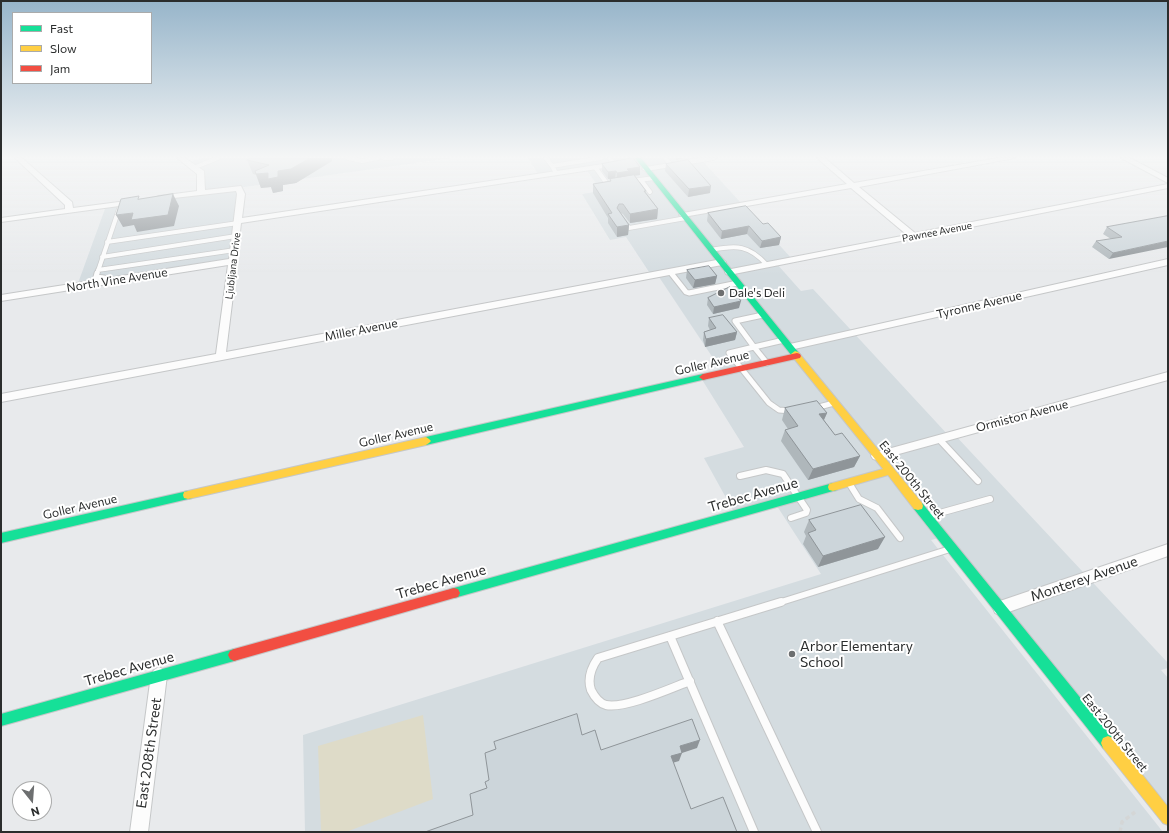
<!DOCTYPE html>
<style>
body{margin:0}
#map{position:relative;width:1169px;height:833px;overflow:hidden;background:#e8eaec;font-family:Commissioner,sans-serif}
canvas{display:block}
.frame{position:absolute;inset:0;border:2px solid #2b2d2d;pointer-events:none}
.legend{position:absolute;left:12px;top:12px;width:140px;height:72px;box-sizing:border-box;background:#fff;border:1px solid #aaabab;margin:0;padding:5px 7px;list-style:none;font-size:12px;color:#2b2d2d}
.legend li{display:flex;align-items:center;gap:8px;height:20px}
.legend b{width:20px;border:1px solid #aaabab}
.north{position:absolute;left:12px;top:781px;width:40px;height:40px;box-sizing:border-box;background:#fff;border:1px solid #aaabab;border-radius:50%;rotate:163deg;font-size:11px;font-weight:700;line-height:16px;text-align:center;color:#2b2d2d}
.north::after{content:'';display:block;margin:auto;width:14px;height:18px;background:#6d6f70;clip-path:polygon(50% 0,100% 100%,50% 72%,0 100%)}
</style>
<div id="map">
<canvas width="1169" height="833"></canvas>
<div class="frame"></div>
<ul class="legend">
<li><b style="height:5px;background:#16e098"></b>Fast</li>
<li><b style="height:5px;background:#ffcf43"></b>Slow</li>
<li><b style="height:5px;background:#f24e42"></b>Jam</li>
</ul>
<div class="north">N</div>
</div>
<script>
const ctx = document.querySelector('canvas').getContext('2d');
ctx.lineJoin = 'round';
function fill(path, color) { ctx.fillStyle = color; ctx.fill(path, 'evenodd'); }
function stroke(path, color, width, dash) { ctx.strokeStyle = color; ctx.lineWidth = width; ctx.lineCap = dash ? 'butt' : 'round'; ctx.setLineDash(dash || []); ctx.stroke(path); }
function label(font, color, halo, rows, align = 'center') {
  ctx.font = font + ' Commissioner,sans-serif'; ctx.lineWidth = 4; ctx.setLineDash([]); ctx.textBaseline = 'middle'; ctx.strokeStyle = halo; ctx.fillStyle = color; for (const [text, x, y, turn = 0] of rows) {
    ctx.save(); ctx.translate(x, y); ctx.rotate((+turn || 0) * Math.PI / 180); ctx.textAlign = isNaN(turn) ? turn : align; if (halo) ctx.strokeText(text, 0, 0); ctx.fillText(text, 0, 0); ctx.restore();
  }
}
fill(new Path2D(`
 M202,158h249l-213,30 -4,73 -157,25 29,-80 95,-14v-19l-14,-10z
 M528,158h172l93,102 -17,3 25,28 12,-2 136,147 5,-2 214,229v5l-7,2 7,8v140l-226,-281 -11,3 232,292h-858l-2,-97 518,-161 -46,-71 -40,11 -31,-56 40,-11 -43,-69 22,-5 -66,-99 -6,1 -25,-38 -16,3 -28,-46 19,-3 -15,-22 -47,7z`), '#d4dce0');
fill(new Path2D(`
 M423,715l10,84 -87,33h-25l-3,-86z`), '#dedbc8');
const laneFar3 = new Path2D(`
 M348,158l14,3 16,-3
 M384,158h8
 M546,158l6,8
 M610,158l4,7
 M665,158l6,7
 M595,167l13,18h2
 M193,168l25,-10
 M556,173l-4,-7 49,-8
 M641,180l9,12
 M632,181l22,-3
 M624,222l5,6 57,-10
 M107,242l131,-19
 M711,250c26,-5 38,-5 56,15
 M102,257l134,-21
 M98,270l137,-20
 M670,272l2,2
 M97,274l22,-65`);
const laneFar2 = new Path2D(`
 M97,273l-1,4 8,1 -2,4
 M671,273l15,19 3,1 49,-10
 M763,315l-28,6 19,26 30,-7
 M767,363l-13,-16 -25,6 40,50 10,7 12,1
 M815,408l19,-5`);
const laneFar1 = new Path2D(`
 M939,439l39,42
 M740,476l26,-6 17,4 24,36 -1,3 -15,5
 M849,483l10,16 18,9 23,30
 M929,516l61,-17
 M778,603l172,-54`);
const lane = new Path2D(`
 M717,621l100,211
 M670,636l-72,22c-7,10 -11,20 -7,32 3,6 8,13 15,15 19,4 65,-17 84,-24
 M754,832l-84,-196 111,-34`);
const street = new Path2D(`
 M15,158h7l50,44 1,6 61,-8 4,2 -4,2 -133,18v-4l64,-9v-4z
 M177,158h8l19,13 1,19 36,-4 4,8 -3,24 375,-56 4,2 -4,2 -376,57 -4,36 1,2 -1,2 -11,89 496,-93 4,3 -4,3 -721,137v-8l215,-40 12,-89 -227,36v-6l228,-36 8,-65 -1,-3 -80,9 -1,-2 4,-2 38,-5v-17z
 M699,158h18l-3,2 -68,11 -4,-2 4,-2z
 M817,158h8l29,25 144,-25h17l-156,29 56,46 253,-49v4l-439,87 -3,-1 -1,-2 1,-2 181,-35 -56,-47 -168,29 -4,-2 4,-2 164,-29z
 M1121,158h9l38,20v5z
 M1168,259v6l-378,85 -5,-3 5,-3z
 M1168,372v8l-291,80 -4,-1 -2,-3 2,-3 4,-1z
 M1168,544v12l-168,59 -5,-2 -2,-5 2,-5 5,-2z
 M159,667l5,3 3,5 -19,157h-18l21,-157 3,-5z`);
const fast = new Path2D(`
 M635,158h6l157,194 1,2 -1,2h-6z
 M703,374l3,1 1,2 -1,2 -280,66 -3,-2 -2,-2 2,-2 3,-2z
 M833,483l4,1 1,3 -1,3 -4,1 -379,107 -4,-1 -2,-4 2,-4 4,-1z
 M188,491l4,1 1,3 -1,3 -4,1 -187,44v-10z
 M918,502l4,1 191,235 2,5 -2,5 -5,2 -5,-2 -189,-239 -1,-3 1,-3z
 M234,649l4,2 2,4 -2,4 -4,2 -233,65v-12z`);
const slow = new Path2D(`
 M795,351l3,1 124,151 1,3 -1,3 -4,1 -4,-1 -26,-34 -55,16 -4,-1 -1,-3 1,-3 54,-15 -91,-113 -1,-2z
 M426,437l3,2 2,2 -2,2 -3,2 -238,54 -4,-1 -1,-3 1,-3 4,-1z
 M1108,736l5,2 55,69v18l-5,-2 -60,-75 -2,-5 2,-5z`);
const jam = new Path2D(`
 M797,353l3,1 1,2 -1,2 -97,22 -4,-3 4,-3z
 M454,588l4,1 2,4 -2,4 -4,1 -220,63 -4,-2 -2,-4 2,-4 4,-2z`);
stroke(laneFar3, '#c5c7c8', 5.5);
stroke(laneFar2, '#c5c7c8', 7);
stroke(laneFar1, '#c5c7c8', 8);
stroke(lane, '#c5c7c8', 10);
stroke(street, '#c5c7c8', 2);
stroke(fast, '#c5c7c8', 2);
stroke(slow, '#c5c7c8', 2);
stroke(jam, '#c5c7c8', 2);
stroke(new Path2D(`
 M1120,832l2,-10 13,-10`), '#d4d6d6', 3.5, [4.5, 3]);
stroke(laneFar3, '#fcfcfc', 4);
stroke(laneFar2, '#fcfcfc', 5);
stroke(laneFar1, '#fcfcfc', 6);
stroke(lane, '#fcfcfc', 8);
fill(street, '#fcfcfc');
fill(fast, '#16e098');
fill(slow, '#ffcf43');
fill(jam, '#f24e42');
fill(new Path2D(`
 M251,158h81v3l-36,22 -13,2v6l-10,2 -2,-6 -10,1 -5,-13 -3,-1 -6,-14z
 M602,164l38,3v8l-6,1 24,33 -1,10 -27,4 -7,-9 -2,-1 8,12 -1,10 -11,2 -9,-14v-5l-15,-25v-9l17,-3v-2l5,-1 -7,1 -6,-8z
 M666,164l44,29 -22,4 -23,-26z
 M708,213l55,11 18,13 -2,8 -19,3 -13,-14 -26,5 -14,-18z
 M1168,216l-59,43 -17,-12 4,-6 15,-2 -8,-5 4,-7z
 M687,270l30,6 -2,8 -22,4 -7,-10z
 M708,298l31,10 -26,6 -6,-9z
 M709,318l28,14 -2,8 -30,7 -2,-7 1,-8 6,-2 -2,-4z
 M785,408l42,5 -3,7 11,15 25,21 -6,11 -46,13 -27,-39 4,-11 3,-1 -6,-9z
 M809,520l69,29 -60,18 -15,-23 3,-8 -2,-4z`), '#afb7bb');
fill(new Path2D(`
 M310,158h22v3l-36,22 -13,2v6l-10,2 -2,-6 -10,1 -5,-14 22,-3z
 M676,158h8l-8,2z
 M640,167v8l-12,1 -11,4v-7l10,-4z
 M616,171l-1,7 -7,1v-7z
 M711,186l-1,7 -22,4 1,-8z
 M173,194l6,12 -5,20 -37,6 -3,-7 -11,2 -7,-12 17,-2z
 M658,209l-1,10 -27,4v-9z
 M629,225l-1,10 -11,2v-10z
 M749,226l-2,8 -26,5 1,-8z
 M781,237l-2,8 -19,3 2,-7z
 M1168,241v6l-59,12 4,-6z
 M717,276l-2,8 -22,4 2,-8z
 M741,301l-2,7 -26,6 1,-7z
 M737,332l-2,8 -30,7 1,-8z
 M827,413l-5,11 -3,-10z
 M860,456l-6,11 -46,13 5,-11z
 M885,537l-7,12 -60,18 5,-11z
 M700,740l-3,8 -18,6 3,-1 -3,8 -10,3 2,-8 9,-10z`), '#8f9599');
const building = new Path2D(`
 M251,158h59l-19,11 -13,2v6l-10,2v-6l-12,1 -1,-3 14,-6 -22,-5z
 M633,158l7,9 -13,2 2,2 -12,2 -1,-2 -8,1 -6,-8z
 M688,160l23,26 -22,3 -23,-25z
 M634,175l12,16h-2l14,18 -28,5 -7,-10h-4l-2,4 12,17 -12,2 -9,-13 4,-1 -19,-29 18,-3 -1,-2z
 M173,194l-5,21 -37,5 2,-7 -17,2 5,-16 18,-3 -1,3z
 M746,206l17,18 5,-1 13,14 -19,4 -13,-15 -27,5 -14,-18z
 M1168,216v25l-55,12 -17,-12 26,-4 -15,-10z
 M709,266l8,10 -22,4 -8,-10z
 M730,287l11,14 -27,6 -6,-9z
 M723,315l14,17 -31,7 -2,-7 12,-4 -7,-10z
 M817,401l10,12 -8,1 16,21 7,-2 18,23 -47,13 -28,-39 13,-4 -13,-18z
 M861,505l24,32 -62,19 -15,-23 8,-3 -7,-10z
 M577,714l5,21 13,-5 6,20 91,-31 8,21 -20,6 2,7 -11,3 20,53 32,-12 14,35h-312l48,-17 -3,-21 17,-6 -2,-6 4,-2 -4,-27 11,-4 -2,-7z`);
fill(building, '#ccd5da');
stroke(building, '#8f9599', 1);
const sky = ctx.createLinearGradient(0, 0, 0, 275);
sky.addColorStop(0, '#97b5ca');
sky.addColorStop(0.57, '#f5f6f6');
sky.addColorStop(1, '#f5f6f600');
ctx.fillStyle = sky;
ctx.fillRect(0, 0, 1169, 275);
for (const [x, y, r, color] of [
 [721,293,4,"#6d6f70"],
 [792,654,4,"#6d6f70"]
]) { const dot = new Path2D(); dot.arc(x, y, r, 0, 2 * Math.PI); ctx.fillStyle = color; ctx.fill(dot); stroke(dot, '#fff', 1.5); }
label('10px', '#2b2d2d', '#fff', [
 ["Pawnee Avenue",937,232,-11],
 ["Ljubljana Drive",233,266,-83]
]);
label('12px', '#2b2d2d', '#fff', [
 ["North Vine Avenue",117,280,-9],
 ["Tyronne Avenue",979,305,-13],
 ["Miller Avenue",361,330,-11],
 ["Goller Avenue",712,363,-13],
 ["Ormiston Avenue",1022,416,-15],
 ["Goller Avenue",396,435,-13],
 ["East 200th Street",912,480,51],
 ["Goller Avenue",80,507,-13],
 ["East 200th Street",1115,733,51]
]);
label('12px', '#2b2d2d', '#fff', [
 ["Dale's Deli",729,293]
], 'left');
label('14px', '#2b2d2d', '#fff', [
 ["Trebec Avenue",753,495,-16],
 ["Monterey Avenue",1084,579,-19],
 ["Trebec Avenue",441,582,-16],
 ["Trebec Avenue",129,669,-16],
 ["East 208th Street",149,753,-82]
]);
label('14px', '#2b2d2d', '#fff', [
 ["Arbor Elementary",800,646],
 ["School",800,662]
], 'left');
</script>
